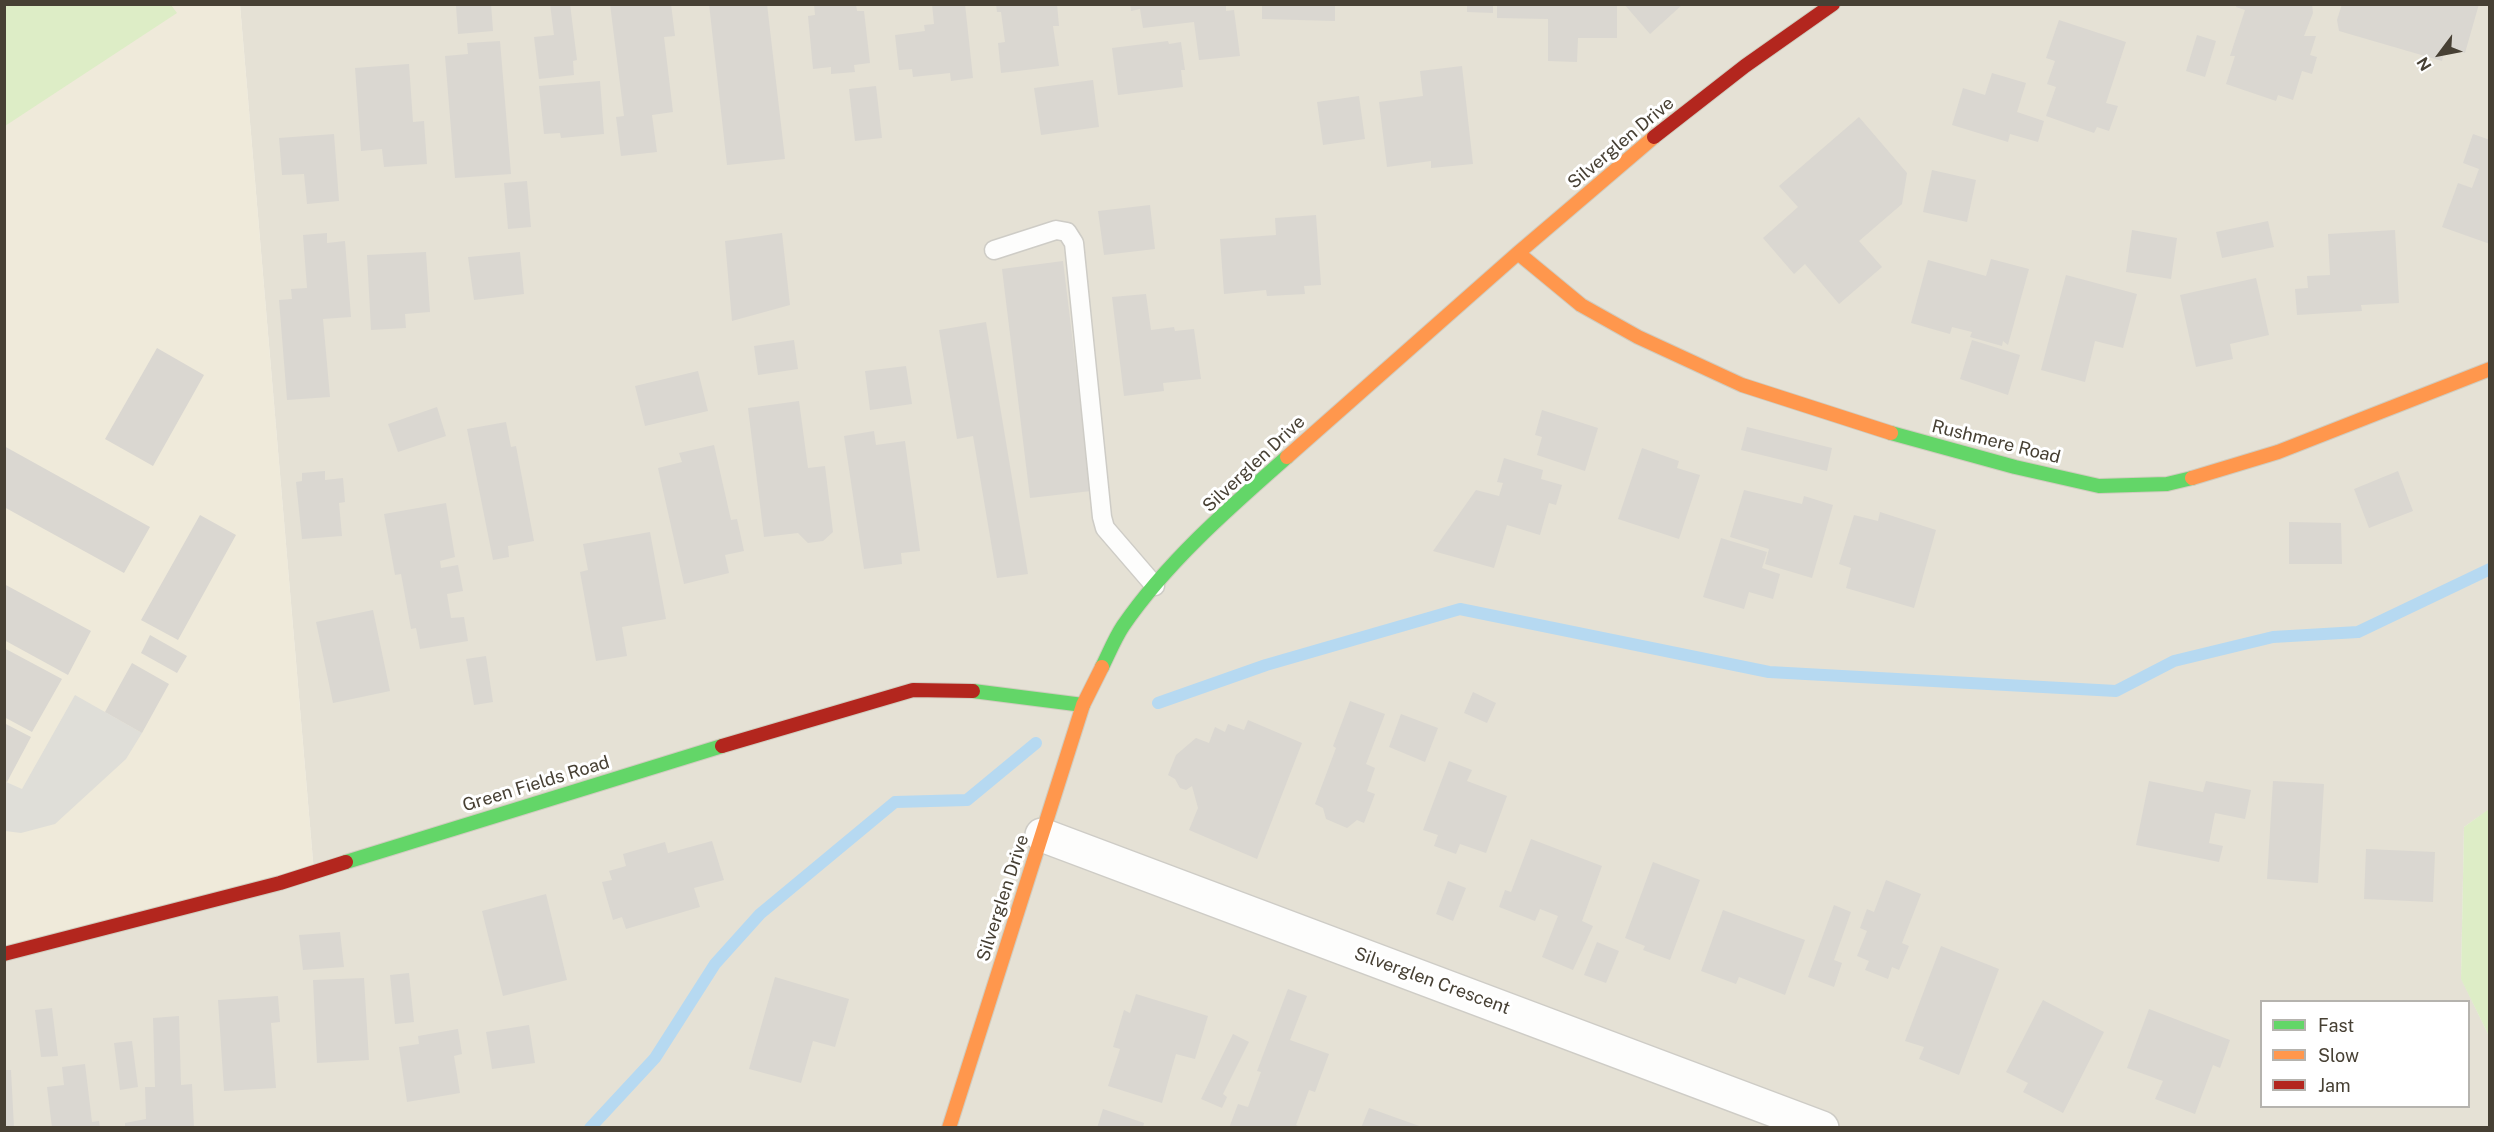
<!DOCTYPE html>
<style>
body{margin:0}
#map{position:relative;width:2494px;height:1132px;overflow:hidden;background:#f0efe8;font-family:"Public Sans",sans-serif}
canvas{display:block}
.frame{position:absolute;inset:0;border:6px solid #474034;pointer-events:none}
.legend{position:absolute;left:2260px;top:1000px;width:210px;height:108px;box-sizing:border-box;background:#fff;border:2px solid #b5b3ae;margin:0;padding:8px 10px;list-style:none;font-size:18px;color:#474034}
.legend li{display:flex;align-items:center;gap:12px;height:30px}
.legend b{width:30px;border:2px solid #b5b3ae}
.north{position:absolute;left:2410px;top:24px;width:60px;height:60px;-webkit-text-stroke:4px #fff;paint-order:stroke;rotate:238deg;font-size:16px;font-weight:700;line-height:24px;text-align:center;color:#474034}
.north::after{content:'';display:block;margin:auto;width:21px;height:27px;background:#474034;clip-path:polygon(50% 0,100% 100%,50% 72%,0 100%)}
</style>
<div id="map">
<canvas width="2494" height="1132"></canvas>
<div class="frame"></div>
<ul class="legend">
<li><b style="height:8px;background:#63d668"></b>Fast</li>
<li><b style="height:8px;background:#ff974d"></b>Slow</li>
<li><b style="height:8px;background:#b3261e"></b>Jam</li>
</ul>
<div class="north">N</div>
</div>
<script>
const ctx = document.querySelector('canvas').getContext('2d');
ctx.lineJoin = 'round';
function fill(path, color) { ctx.fillStyle = color; ctx.fill(path, 'evenodd'); }
function stroke(path, color, width, dash) { ctx.strokeStyle = color; ctx.lineWidth = width; ctx.lineCap = dash ? 'butt' : 'round'; ctx.setLineDash(dash || []); ctx.stroke(path); }
function label(font, color, halo, rows, align = 'center') {
  ctx.font = font + ' "Public Sans",sans-serif'; ctx.lineWidth = 6; ctx.setLineDash([]); ctx.textBaseline = 'middle'; ctx.strokeStyle = halo; ctx.fillStyle = color; for (const [text, x, y, turn = 0] of rows) {
    ctx.save(); ctx.translate(x, y); ctx.rotate((+turn || 0) * Math.PI / 180); ctx.textAlign = isNaN(turn) ? turn : align; if (halo) ctx.strokeText(text, 0, 0); ctx.fillText(text, 0, 0); ctx.restore();
  }
}
fill(new Path2D(`
 M240,5h2249l1,804 -26,18 -3,151 28,58v91l-2484,1v-173l309,-82zM2262,1002h206v104h-206z`), '#e5e1d5');
fill(new Path2D(`
 M5,5h235l74,868 -309,82z`), '#efeada');
fill(new Path2D(`
 M5,4l166,1 6,8 -172,113z
 M2489,809v227l-28,-57 3,-152z`), '#ddedc6');
fill(new Path2D(`
 M75,695l67,38 -16,26 -71,65 -34,9 -16,-2 -1,-50 18,8z`), '#dfded8');
stroke(new Path2D(`
 M1158,703l108,-38 194,-56 309,63 347,19 58,-30 99,-24 85,-5 132,-63
 M590,1128l65,-70 60,-94 45,-50 135,-112 72,-2 69,-57`), '#b6d9f1', 12);
fill(new Path2D(`
 M491,4l2,27 -35,3 -2,-28z
 M550,4h20l7,56 -4,1 1,14 -35,4 -5,-42 20,-2z
 M610,4h61l4,32 -11,1 9,75 -21,3 5,37 -36,4 -5,-39 8,-1z
 M709,4h58l18,155 -58,6z
 M814,4h42l1,7h7l6,52 -16,2 1,7 -24,2v-7l-18,2 -5,-53 7,-1z
 M932,4h33l8,74 -22,3 -1,-8 -37,4 -1,-8 -13,1 -4,-35 30,-4 -1,-6 10,-1z
 M996,4h61l2,22h-6l6,40 -58,7 -3,-30 7,-1 -4,-30h-4z
 M1130,4h96v7l8,-1 6,46 -41,4 -5,-38 -51,6 -3,-19 -9,2z
 M1262,4h73v17l-73,-2z
 M1467,4h26v9l-26,-1z
 M1497,4h120v34h-39l-1,24 -29,-1v-42l-51,-1z
 M1624,4h59l-33,30z
 M2237,4h75l1,9 -9,23h12l-6,19 7,2 -5,17 -10,-3 -9,29 -15,-5 -2,6 -50,-17 9,-28h-5l15,-46 -9,-3z
 M2342,4h137l-14,49 -20,-5 -3,13 -103,-30 -2,-11z
 M2059,20l67,22 -20,61 12,3 -9,25 -12,-4 -3,6 -48,-17 10,-29 -9,-3 8,-23 -9,-3z
 M2197,35l19,6 -11,36 -19,-6z
 M500,41l11,133 -56,4 -10,-122 23,-2 -1,-11z
 M1168,41l1,3 12,-2 4,28h-4l2,17 -65,8 -6,-47z
 M409,64l4,58 11,-1 3,43 -43,3 -2,-18 -21,2 -6,-83z
 M1462,66l11,98 -42,4v-7l-44,6 -8,-65 44,-6 -3,-25z
 M1992,73l34,10 -9,29 27,9 -6,21 -28,-8 -2,8 -56,-17 11,-37 22,7z
 M1093,80l6,47 -58,8 -7,-47z
 M600,81l4,53 -43,4 -1,-5 -16,1 -5,-48z
 M876,86l6,52 -27,3 -6,-52z
 M1359,96l6,43 -42,6 -6,-43z
 M1859,117l48,56 -5,31 -43,37 23,26 -43,37 -34,-40 -11,10 -31,-36 35,-31 -19,-21z
 M334,134l5,67 -32,3 -3,-30 -22,1 -3,-37z
 M2473,134l17,6v104l-48,-17 16,-44 14,5 7,-19 -16,-6z
 M1932,170l44,10 -9,42 -44,-10z
 M527,181l4,46 -23,2 -4,-46z
 M1150,205l5,44 -51,6 -6,-44z
 M1316,215l5,70 -17,1 1,8 -38,2 -1,-6 -42,4 -4,-55 56,-4 -1,-17z
 M2268,221l6,26 -52,11 -6,-26z
 M2132,230l45,8 -6,41 -45,-7z
 M2395,230l4,73 -38,2 1,6 -65,4 -2,-26 13,-1 -1,-12 23,-1 -2,-41z
 M327,233v10l18,-2 6,76 -28,2 7,78 -43,3 -8,-100 13,-1 -1,-10 16,-1 -4,-53z
 M782,233l8,72 -58,16 -7,-80z
 M426,252l4,60 -25,2 1,14 -35,2 -4,-75z
 M520,252l4,42 -50,6 -6,-43z
 M1991,259l38,10 -21,76 -5,-4 -1,5 -32,-9 2,-5 -20,-5 -2,7 -39,-11 17,-63 58,16z
 M1063,261l28,230 -61,7 -28,-229z
 M2066,275l71,19 -14,54 -28,-7 -10,41 -44,-12z
 M2256,278l13,57 -39,9 3,15 -37,8 -16,-72z
 M1146,294l5,36 23,-3 1,4 19,-2 7,50 -38,4 1,8 -40,5 -12,-99z
 M986,322l42,252 -31,4 -24,-142 -16,3 -18,-109z
 M794,340l4,29 -40,6 -4,-29z
 M1972,340l48,15 -12,40 -48,-16z
 M157,348l47,27 -51,91 -48,-27z
 M906,366l6,38 -42,6 -5,-39z
 M698,371l10,40 -63,15 -10,-40z
 M799,401l9,67 17,-2 8,66 -10,9 -15,2 -10,-10 -34,4 -16,-129z
 M437,407l9,29 -48,16 -10,-28z
 M1542,410l56,18 -13,43 -48,-16 5,-18 -7,-2z
 M506,422l5,25 5,-1 18,95 -26,5 1,11 -16,3 -26,-131z
 M1747,427l85,21 -5,23 -86,-21z
 M874,431l2,14 29,-4 15,110 -19,2 1,11 -38,5 -20,-133z
 M714,445l17,75 6,-1 7,32 -19,4 4,18 -45,11 -26,-116 24,-6 -3,-9z
 M4,446l146,81 -26,46 -120,-66z
 M1642,448l37,13 -2,7 23,7 -21,64 -61,-20z
 M1504,458l39,12 -2,9 21,6 -6,20 -7,-2 -9,32 -33,-10 -13,43 -61,-17 43,-61 23,6 4,-13 -6,-1z
 M325,471v9l18,-2 2,24 -6,1 3,33 -40,3 -6,-57 6,-1v-8z
 M2398,471l15,40 -44,17 -15,-39z
 M1744,490l58,14 2,-8 29,9 -21,73 -47,-14 4,-15 -39,-12z
 M446,503l9,54 -15,4 1,7 17,-3 5,26 -16,3 4,24 13,-1 4,24 -48,8 -4,-21 -5,1 -10,-55 -6,1 -11,-61z
 M1880,512l56,18 -22,78 -68,-20 5,-20 -12,-4 15,-49 24,6z
 M200,515l36,20 -58,105 -37,-20z
 M2289,522l52,1 1,41h-53z
 M650,532l16,87 -44,8 5,29 -31,5 -16,-89 8,-2 -5,-26z
 M1721,538l46,14 -5,16 18,6 -7,25 -24,-7 -5,17 -41,-12z
 M4,584l87,47 -23,44 -64,-35z
 M373,610l17,81 -57,12 -17,-81z
 M150,635l37,21 -10,17 -36,-20z
 M4,648l58,31 -30,53 -28,-15z
 M486,656l7,46 -19,3 -8,-46z
 M132,663l37,21 -27,49 -37,-21z
 M1473,692l23,11 -9,20 -23,-10z
 M1350,701l35,13 -19,50 9,4 -8,23 8,3 -11,29 -7,-3 -10,8 -21,-9 -3,-11 -8,-4 21,-56 -3,-2z
 M1401,714l37,14 -13,34 -36,-15z
 M1248,720l54,23 -45,116 -68,-29 9,-22 -6,-22 -6,4 -6,-2 -5,-9 -7,-4 8,-20 20,-17 13,5 6,-16 10,5 3,-8 16,6z
 M4,723l27,14 -24,45 -3,-1z
 M1449,761l23,9 -5,11 40,15 -21,57 -26,-9 -4,10 -22,-8 4,-11 -15,-5z
 M2149,781l54,11 3,-11 45,9 -6,29 -30,-6 -6,30 14,3 -4,16 -83,-17z
 M2273,781l51,3 -6,99 -51,-4z
 M1531,839l71,27 -20,55 11,5 -20,44 -31,-13 16,-41 -18,-7 -5,12 -36,-14 6,-17 6,2z
 M712,841l12,39 -30,8 6,19 -74,22 -4,-12 -9,3 -11,-38 10,-2 -3,-9 17,-5 -3,-12 42,-12 3,11z
 M2366,849l69,3 -2,50 -69,-3z
 M1653,862l47,18 -30,80 -27,-10 2,-4 -20,-8z
 M1886,880l35,14 -19,49 7,3 -10,24 -7,-3 -4,12 -23,-9 4,-9 -12,-5 10,-25 -7,-3 7,-19 7,3z
 M1448,881l18,7 -13,33 -17,-7z
 M546,894l21,86 -64,16 -21,-85z
 M1834,905l17,7 -17,48 8,3 -8,24 -26,-10z
 M1723,910l82,30 -20,55 -46,-18 -3,7 -35,-13z
 M340,932l4,35 -41,3 -4,-35z
 M1597,942l22,9 -13,32 -22,-8z
 M1941,946l58,23 -40,106 -40,-16 5,-12 -19,-6z
 M409,973l5,49 -19,2 -5,-49z
 M775,977l74,22 -14,48 -22,-6 -12,42 -52,-14z
 M364,978l5,82 -52,3 -4,-83z
 M1288,989l19,7 -17,44 39,14 -14,38 -6,-2 -13,35 7,3h-74l9,-24 10,3 13,-35 -4,-1z
 M1136,994l72,22 -13,43 -19,-5 -14,49 -54,-17 12,-37 -7,-2 11,-37 6,3z
 M278,996l2,26 -9,1 5,65 -52,3 -6,-91z
 M2043,1000l61,32 -41,81 -40,-21 5,-9 -22,-11z
 M52,1008l6,48 -17,1 -6,-47z
 M2149,1009l81,31 -10,28 -7,-3 -18,49 -40,-15 8,-18 -36,-13z
 M179,1016l2,69 11,-1 2,44h-69v-5l21,-4 -1,-32h10l-2,-69z
 M529,1025l6,38 -43,6 -6,-37z
 M458,1029l4,25 -8,2 6,37 -53,9 -8,-55 20,-3 -1,-8z
 M1233,1034l16,8 -26,52 4,3 -5,11 -21,-9z
 M132,1041l6,46 -18,3 -6,-47z
 M85,1064l7,58 7,-1 1,7h-48l-5,-41 17,-2 -2,-18z
 M4,1070h7l3,58h-10z
 M1369,1108l53,19v1h-61z
 M1103,1109l41,14 -1,5h-46z`), '#dad7d1');
const lane = new Path2D(`
 M994,250l62,-20 11,2 7,11 28,274 3,11 50,58`);
const street = new Path2D(`
 M1042,835l780,293`);
const fast = new Path2D(`
 M1891,433l124,34 84,19 68,-2 25,-6
 M1102,667c7,-14 13,-29 21,-41 44,-64 106,-118 164,-169
 M973,691l110,14
 M346,862l376,-116`);
const slow = new Path2D(`
 M1518,253l63,52 57,32 104,48 149,48
 M1287,457l231,-204 136,-116
 M2192,478l86,-26 212,-83
 M949,1128l134,-423 19,-38`);
const jam = new Path2D(`
 M1654,137l91,-71 88,-62
 M722,746l191,-56 60,1
 M4,954l276,-71 66,-21`);
stroke(lane, '#ceccc6', 21);
stroke(street, '#ceccc6', 36);
stroke(fast, '#d0ccbf', 16);
stroke(slow, '#d0ccbf', 16);
stroke(jam, '#d0ccbf', 16);
stroke(lane, '#fdfdfc', 18);
stroke(street, '#fdfdfc', 33);
stroke(fast, '#63d668', 14);
stroke(slow, '#ff974d', 14);
stroke(jam, '#b3261e', 14);
label('18px', '#474034', '#fff', [
 ["Silverglen Drive",1621,143,-40],
 ["Rushmere Road",1996,442,14],
 ["Silverglen Drive",1254,464,-43],
 ["Green Fields Road",536,784,-17],
 ["Silverglen Drive",1003,898,-72],
 ["Silverglen Crescent",1432,981,20]
]);
</script>
